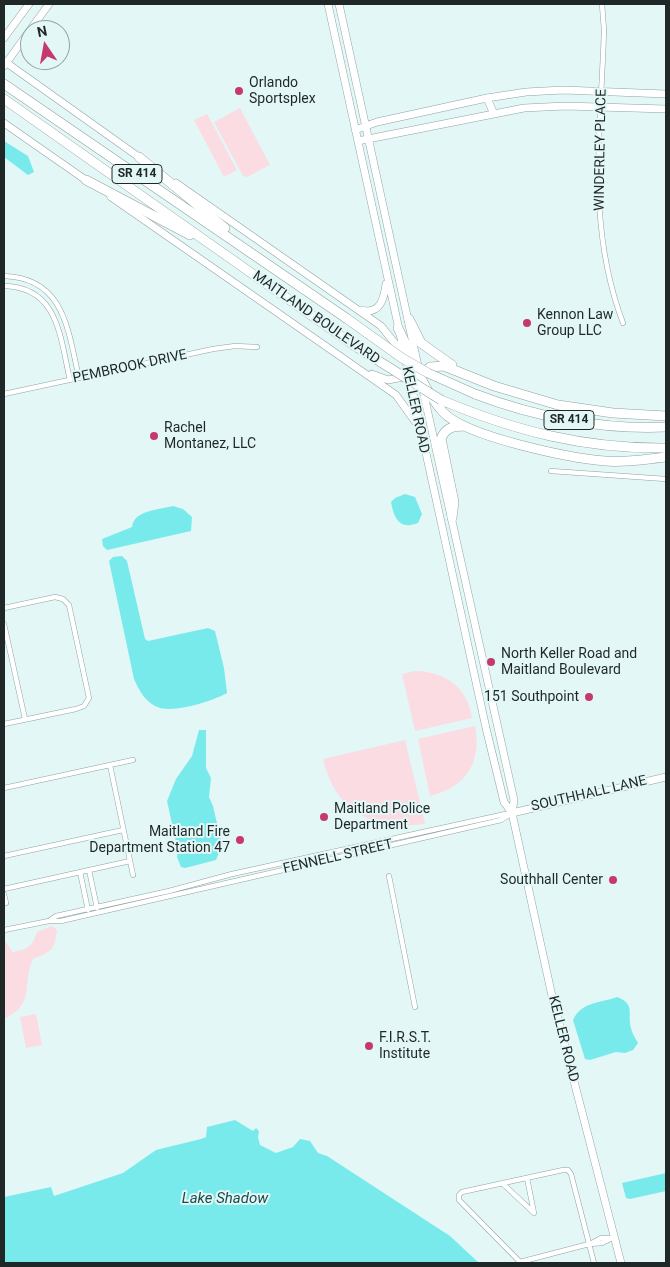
<!DOCTYPE html>
<style>
body{margin:0}
#map{position:relative;width:670px;height:1267px;overflow:hidden;background:#e3f7f7;font-family:Roboto,sans-serif}
canvas{display:block}
.frame{position:absolute;inset:0;border:5px solid #1f2727;pointer-events:none}
.north{position:absolute;left:20px;top:20px;width:50px;height:50px;box-sizing:border-box;background:#e3f7f7;border:1px solid #95a4a4;border-radius:50%;rotate:348deg;font-size:14px;font-weight:700;line-height:20px;text-align:center;color:#1f2727}
.north::after{content:'';display:block;margin:auto;width:18px;height:22px;background:#c5396c;clip-path:polygon(50% 0,100% 100%,50% 72%,0 100%)}
</style>
<div id="map">
<canvas width="670" height="1267"></canvas>
<div class="frame"></div>
<div class="north">N</div>
</div>
<script>
const ctx = document.querySelector('canvas').getContext('2d');
ctx.lineJoin = 'round';
function fill(path, color) { ctx.fillStyle = color; ctx.fill(path, 'evenodd'); }
function stroke(path, color, width, dash) { ctx.strokeStyle = color; ctx.lineWidth = width; ctx.lineCap = dash ? 'butt' : 'round'; ctx.setLineDash(dash || []); ctx.stroke(path); }
function label(font, color, halo, rows, align = 'center') {
  ctx.font = font + ' Roboto,sans-serif'; ctx.lineWidth = 4; ctx.setLineDash([]); ctx.textBaseline = 'middle'; ctx.strokeStyle = halo; ctx.fillStyle = color; for (const [text, x, y, turn = 0] of rows) {
    ctx.save(); ctx.translate(x, y); ctx.rotate((+turn || 0) * Math.PI / 180); ctx.textAlign = isNaN(turn) ? turn : align; if (halo) ctx.strokeText(text, 0, 0); ctx.fillText(text, 0, 0); ctx.restore();
  }
}
fill(new Path2D(`
 M240,108l30,57 -23,12 -4,-1 -29,-54z
 M207,114l30,56 -13,7 -30,-57z
 M415,671c31,1 52,16 57,47l-57,13 -13,-57z
 M475,726c7,37 -9,61 -45,70l-12,-57z
 M405,740l20,84c-53,7 -89,-12 -102,-65z
 M52,926l5,4c-3,21 -5,21 -24,29 -12,25 4,44 -29,60v-79l9,12c14,-2 20,-6 24,-20z
 M36,1014l6,31 -16,3 -6,-31z`), '#fadce2');
fill(new Path2D(`
 M4,141l24,15 6,16 -6,3 -24,-18z
 M405,494l10,3 7,17 -4,9c-18,7 -24,-4 -27,-21l4,-4z
 M173,506l10,3 9,8 -1,14 -84,19 -4,-4 -1,-7 30,-12c2,-17 26,-17 41,-21z
 M122,556l5,5 18,78 3,2 60,-13 7,3 9,37 3,25c-14,8 -57,22 -72,13 -11,-6 -16,-16 -21,-27l-25,-118 4,-4z
 M199,730h7v38l5,10 -2,19 4,9 9,39 -6,15 -31,8 -4,-1 -4,-10 1,-6 -11,-50 9,-22 16,-23z
 M617,997c19,7 10,17 14,31 1,5 4,10 7,15l-5,7 -8,3 -9,-1 -26,8 -5,-1 -12,-39c9,-19 28,-17 44,-23z
 M235,1120l18,11 3,-3 3,3 -1,6 2,8 16,8 17,-6 7,-8 10,2 8,12 9,3 123,80 29,27h-475v-66l47,-10 3,9 69,-23 33,-23 45,-11 5,-2 1,-10z
 M666,1173v18l-36,8 -4,-1 -4,-15z`), '#78eaec');
const street = new Path2D(`
 M602,4l2,26c-3,101 -18,195 19,293
 M4,276c61,2 64,55 75,102
 M4,286c55,1 56,52 66,94
 M4,394l209,-45 22,-3 22,1
 M551,471l115,8
 M4,608l51,-11 8,2 6,6 20,93 -5,8 -8,3 -72,15
 M4,624l21,95
 M110,765l23,110
 M4,788l129,-28
 M4,856l119,-26
 M89,870l8,38
 M80,872l8,38
 M389,876l26,131
 M4,889l126,-28
 M4,894l2,9
 M50,920l6,-4 113,-25 63,-17 278,-61
 M4,930l45,-9h12l440,-101 11,-7
 M502,1183l32,30 -7,-35
 M592,1243l9,-5h10
 M520,1262l69,-18 13,-1 12,-6
 M521,1263l-62,-63v-5l3,-3 101,-22h5l3,4 23,89`);
const secondary = new Path2D(`
 M328,4l158,724 18,74 8,11 40,183 69,267
 M339,4l79,362
 M4,38l25,-34
 M4,61l139,99
 M4,66l45,-62
 M487,98l6,14
 M4,123l86,60
 M355,130l22,-8 110,-24 39,-6 37,-2 103,4
 M358,141l166,-33 41,-2 101,3
 M176,183l205,143 20,25
 M111,197l285,198 20,28
 M361,310c19,5 23,-11 25,-26
 M372,374l16,6 20,-4
 M422,386l92,414 -2,13
 M512,813l154,-36`);
const highway = new Path2D(`
 M4,84l342,234
 M4,99l351,247
 M139,157l86,71
 M86,180l104,55
 M409,319l12,24 31,22
 M398,328c14,27 24,61 45,84 23,25 127,46 162,49 20,2 41,-2 61,-4
 M411,391l9,-15 10,-9 14,-1 50,20 64,19 55,8 53,3
 M475,394c60,23 127,36 191,33
 M441,400c74,31 144,49 225,48
 M452,518l2,-16 -13,-63c4,-11 12,-13 23,-13`);
stroke(street, '#8fa2a2', 5.5);
stroke(secondary, '#8fa2a2', 8);
stroke(highway, '#8fa2a2', 10);
stroke(street, '#fff', 4.5);
stroke(secondary, '#fff', 7);
stroke(highway, '#fff', 9);
const highwayBridge = new Path2D(`
 M346,318l56,40 26,15 47,21
 M355,346l86,54`);
stroke(highwayBridge, '#8fa2a2', 10, []);
stroke(highwayBridge, '#fff', 9);
for (const [x, y, r, color] of [
 [239,91,5,"#c5396c"],
 [527,323,5,"#c5396c"],
 [154,436,5,"#c5396c"],
 [491,662,5,"#c5396c"],
 [589,697,5,"#c5396c"],
 [324,817,5,"#c5396c"],
 [240,840,5,"#c5396c"],
 [613,880,5,"#c5396c"],
 [369,1046,5,"#c5396c"]
]) { const dot = new Path2D(); dot.arc(x, y, r, 0, 2 * Math.PI); ctx.fillStyle = color; ctx.fill(dot); stroke(dot, '#e3f7f7', 2); }
for (const [x, y, w] of [
 [137,174,50],
 [569,420,50]
]) { const box = new Path2D(); box.roundRect(x - w / 2, y - 9.5, w, 19, 4); ctx.fillStyle = '#e3f7f7'; ctx.fill(box); stroke(box, '#1f2727', 1); }
label('bold 12px', '#1f2727', null, [
 ["SR 414",137,174],
 ["SR 414",569,420]
]);
label('14px', '#1f2727', '#e3f7f7', [
 ["Orlando",249,83],
 ["Sportsplex",249,99],
 ["Kennon Law",537,315],
 ["Group LLC",537,331],
 ["Rachel",164,428],
 ["Montanez, LLC",164,444],
 ["North Keller Road and",501,654],
 ["Maitland Boulevard",501,670],
 ["151 Southpoint",579,697,"right"],
 ["Maitland Police",334,809],
 ["Department",334,825],
 ["Maitland Fire",230,832,"right"],
 ["Department Station 47",230,848,"right"],
 ["Southhall Center",603,880,"right"],
 ["F.I.R.S.T.",379,1038],
 ["Institute",379,1054]
], 'left');
label('14px', '#1f2727', '#e3f7f7', [
 ["WINDERLEY PLACE",601,150,-89],
 ["MAITLAND BOULEVARD",316,318,35],
 ["PEMBROOK DRIVE",130,367,-12],
 ["KELLER ROAD",415,410,78],
 ["SOUTHHALL LANE",589,794,-13],
 ["FENNELL STREET",338,857,-13],
 ["KELLER ROAD",563,1039,76]
]);
label('italic 15px', '#1a4e4e', '#e3f7f7', [
 ["Lake Shadow",225,1199]
]);
</script>
